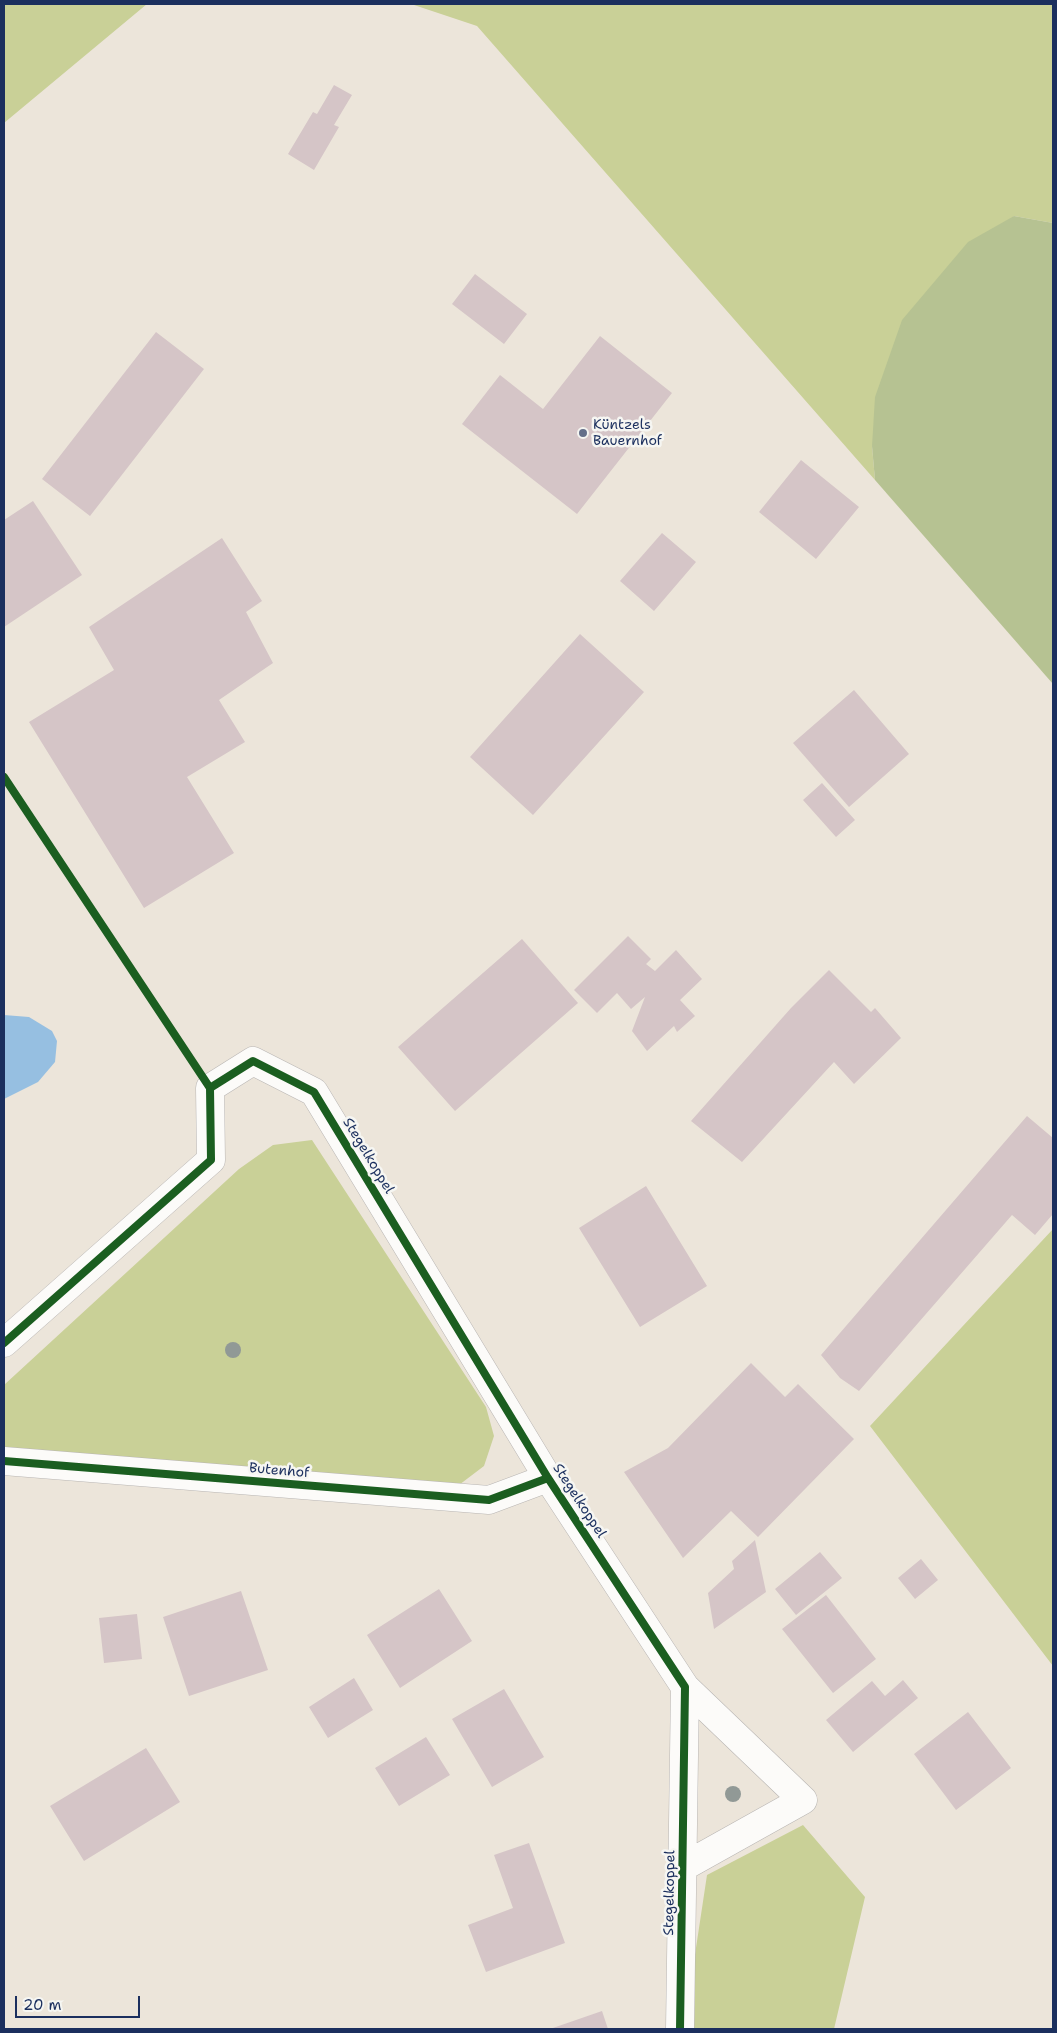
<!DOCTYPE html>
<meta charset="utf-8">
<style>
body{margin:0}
#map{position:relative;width:1057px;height:2033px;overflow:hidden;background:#ece5da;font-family:"Shantell Sans",sans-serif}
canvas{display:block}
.frame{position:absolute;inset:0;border:5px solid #1b2f5e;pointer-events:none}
.scale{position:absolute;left:15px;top:1996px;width:125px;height:22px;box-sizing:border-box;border:2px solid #1b2f5e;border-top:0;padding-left:6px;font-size:15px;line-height:18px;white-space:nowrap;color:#1b2f5e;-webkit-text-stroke:4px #f6f6f2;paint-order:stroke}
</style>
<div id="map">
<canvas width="1057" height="2033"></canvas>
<div class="frame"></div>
<div class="scale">20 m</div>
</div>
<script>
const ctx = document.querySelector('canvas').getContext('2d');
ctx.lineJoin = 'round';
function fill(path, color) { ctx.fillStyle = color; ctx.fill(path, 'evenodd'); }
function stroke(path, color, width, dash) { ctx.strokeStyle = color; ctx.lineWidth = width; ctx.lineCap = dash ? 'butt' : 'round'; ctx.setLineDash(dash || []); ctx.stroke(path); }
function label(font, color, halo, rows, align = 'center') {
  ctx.font = font + ' "Shantell Sans",sans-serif'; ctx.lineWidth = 5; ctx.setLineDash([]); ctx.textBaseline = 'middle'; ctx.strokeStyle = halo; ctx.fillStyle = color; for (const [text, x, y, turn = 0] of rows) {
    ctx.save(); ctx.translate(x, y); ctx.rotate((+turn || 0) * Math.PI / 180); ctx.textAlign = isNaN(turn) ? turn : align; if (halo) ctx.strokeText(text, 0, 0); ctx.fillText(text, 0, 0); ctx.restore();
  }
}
fill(new Path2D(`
 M4,4h143l-143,119z
 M411,4h642v219l-39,-7 -142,230 3,34 -398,-454z
 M312,1140l174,267 8,29 -10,30 -29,22 -451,-39v-64l235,-216 34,-24z
 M1053,1229v437l-183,-240z
 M803,1825l62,72 -31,132h-144l-4,-15 21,-139z`), '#c9d097');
fill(new Path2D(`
 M1014,216l39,7v461l-178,-204 -3,-34 3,-49 27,-77 66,-78z`), '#b6c292');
fill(new Path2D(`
 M4,1015l25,2 23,14 5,10 -2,21 -17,20 -34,17z`), '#96bfe1');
fill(new Path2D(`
 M334,85l18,10 -18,30 5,2 -25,43 -26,-16 25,-42 4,2z
 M475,274l52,40 -23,30 -52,-40z
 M156,332l48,37 -114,147 -48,-37z
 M600,336l72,57 -95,121 -115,-90 38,-49 43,34z
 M801,460l58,47 -43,52 -57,-47z
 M33,501l49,74 -78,52v-107z
 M662,533l34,29 -42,49 -34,-30z
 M222,538l40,63 -16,11 27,51 -54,37 26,42 -58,35 47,76 -90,55 -115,-186 85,-52 -25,-43z
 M580,634l64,58 -111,123 -63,-58z
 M854,690l55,64 -60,53 -56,-64z
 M822,783l33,37 -19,17 -33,-37z
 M628,936l23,23 -5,5 9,7 21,-21 26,29 -22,21 15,16 -18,16 -3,-6 -27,25 -15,-20 13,-34 -14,12 -14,-16 -20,20 -23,-23z
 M522,939l56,64 -123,108 -57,-64z
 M829,970l42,42 4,-4 26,30 -47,46 -20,-22 -92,100 -51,-41 100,-113z
 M1027,1116l26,22v76l-18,21 -23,-20 -153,176 -19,-13 -19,-23z
 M646,1186l61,100 -67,41 -61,-99z
 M751,1363l34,34 13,-13 56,55 -96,98 -27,-26 -48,47 -59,-86 44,-24z
 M755,1540l11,52 -52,37 -6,-36 26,-24 -2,-8z
 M820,1552l22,26 -46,37 -21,-26z
 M921,1559l17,21 -23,19 -17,-21z
 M439,1589l33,52 -72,47 -33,-53z
 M241,1591l27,79 -79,26 -26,-79z
 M826,1595l50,64 -43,34 -51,-64z
 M137,1614l5,45 -38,4 -5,-45z
 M354,1678l19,32 -45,28 -19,-31z
 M903,1680l15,18 -65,54 -27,-32 46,-39 13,15z
 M504,1689l40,68 -52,30 -40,-68z
 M968,1712l43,56 -55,42 -42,-56z
 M426,1737l24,38 -51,31 -24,-38z
 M146,1748l34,54 -96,59 -34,-55z
 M529,1843l36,100 -79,29 -18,-47 45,-17 -19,-53z
 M602,2011l6,18h-58z`), '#d5c5c7');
const street = new Path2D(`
 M4,1343l207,-183 -1,-72 43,-27 61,31 234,386 137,209 -5,342
 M4,1461l485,39 59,-22
 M683,1867l120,-67 -118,-113`);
stroke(street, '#b8b5b3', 29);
stroke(street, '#fcfbf9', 28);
stroke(new Path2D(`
 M4,777l206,311
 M210,1088l43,-27 61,31 234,386 137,209 -5,342
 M4,1343l207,-183 -1,-72
 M4,1461l485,39 59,-22`), '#1b5e20', 8);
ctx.fillStyle = '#919996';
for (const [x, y] of [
 [233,1350],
 [733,1794]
]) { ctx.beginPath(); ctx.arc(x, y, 8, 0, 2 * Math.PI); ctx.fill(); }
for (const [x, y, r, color] of [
 [583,433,5,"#646f89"]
]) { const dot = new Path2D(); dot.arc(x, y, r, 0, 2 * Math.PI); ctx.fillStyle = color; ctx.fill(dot); stroke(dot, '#f6f6f2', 2); }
label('14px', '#1b2f5e', '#f6f6f2', [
 ["Küntzels",593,425],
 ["Bauernhof",593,441]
], 'left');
label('14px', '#1b2f5e', '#f6f6f2', [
 ["Stegelkoppel",368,1156,59],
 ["Butenhof",279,1471,5],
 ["Stegelkoppel",579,1501,57],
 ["Stegelkoppel",670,1893,-89]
]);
</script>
